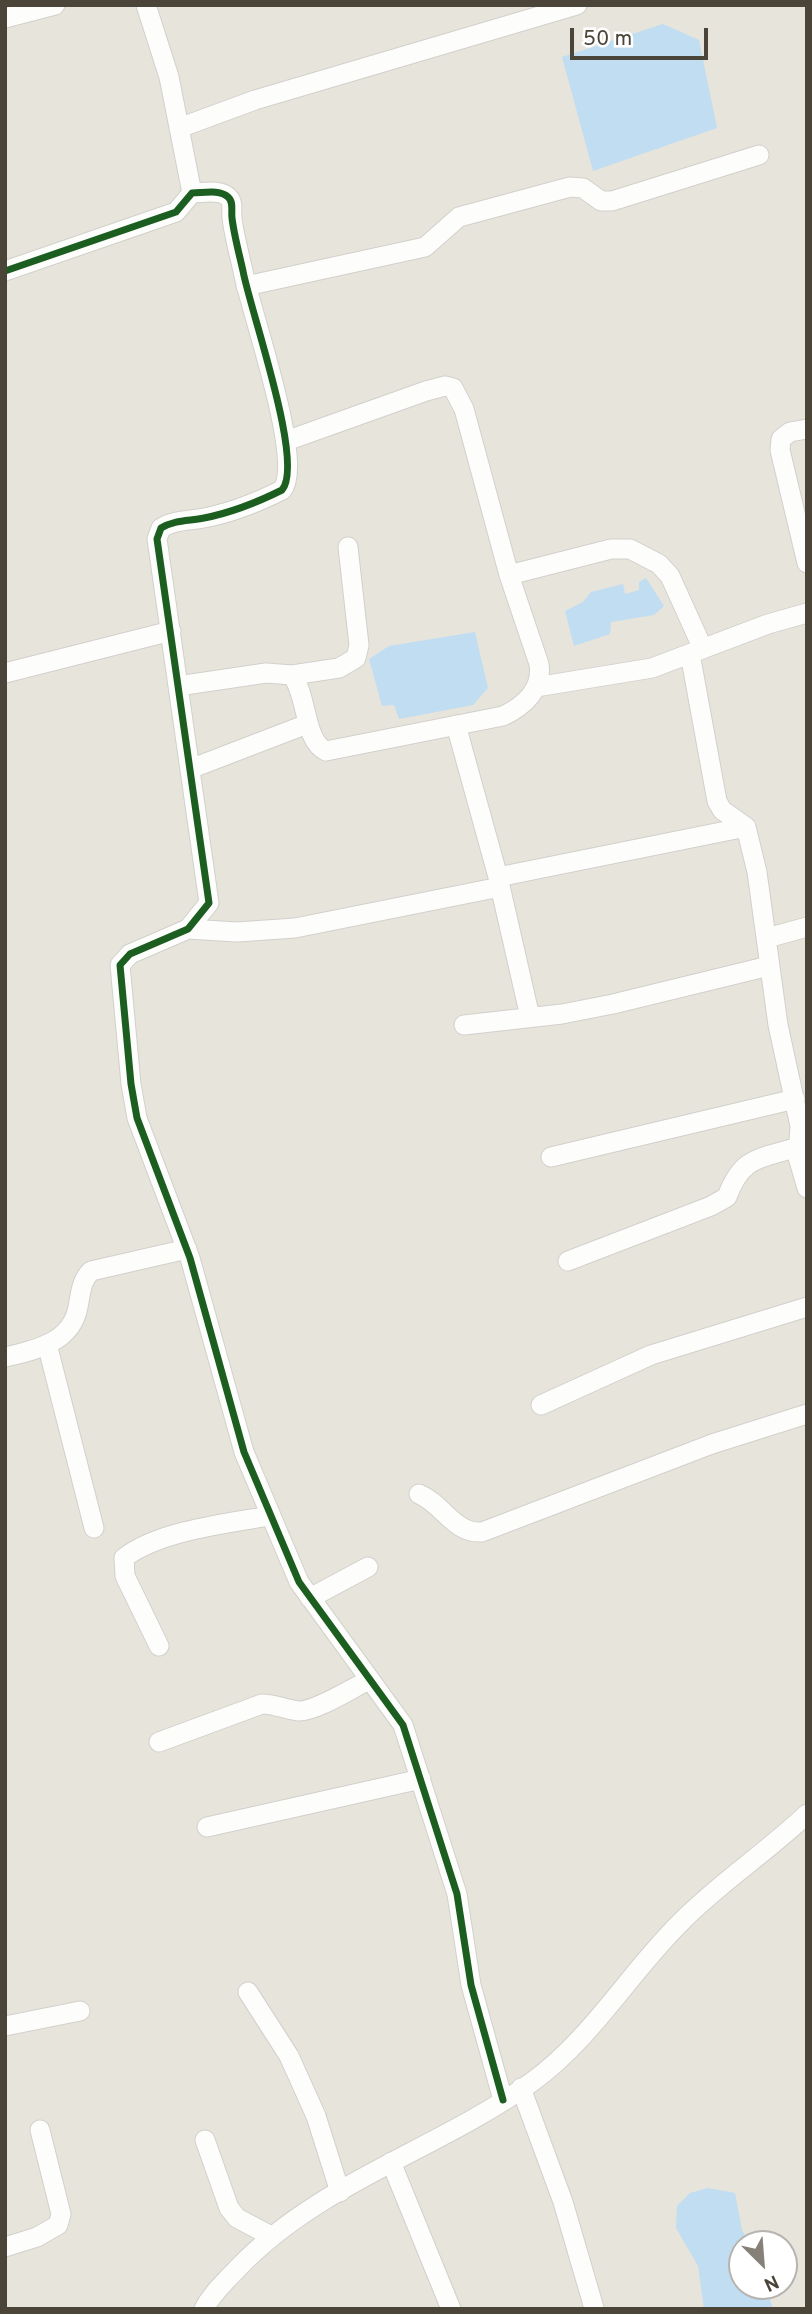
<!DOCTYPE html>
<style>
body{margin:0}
#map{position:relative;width:812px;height:2314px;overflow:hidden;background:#f4f2ee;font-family:Overpass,sans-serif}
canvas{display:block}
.frame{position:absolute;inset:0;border:7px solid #4b4439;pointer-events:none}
.north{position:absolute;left:728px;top:2230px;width:70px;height:70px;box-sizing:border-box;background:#fff;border:2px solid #b7b4b0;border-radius:50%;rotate:155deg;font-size:19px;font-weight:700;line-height:28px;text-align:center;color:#4b4439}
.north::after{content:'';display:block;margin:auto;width:24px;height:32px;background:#868178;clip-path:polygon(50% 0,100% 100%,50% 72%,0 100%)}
.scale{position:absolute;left:570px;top:28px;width:138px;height:32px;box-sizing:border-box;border:4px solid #4b4439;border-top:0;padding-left:9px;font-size:21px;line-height:24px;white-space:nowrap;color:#4b4439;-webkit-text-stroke:5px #fff;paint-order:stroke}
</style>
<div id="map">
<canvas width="812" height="2314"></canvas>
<div class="frame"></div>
<div class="north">N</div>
<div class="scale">50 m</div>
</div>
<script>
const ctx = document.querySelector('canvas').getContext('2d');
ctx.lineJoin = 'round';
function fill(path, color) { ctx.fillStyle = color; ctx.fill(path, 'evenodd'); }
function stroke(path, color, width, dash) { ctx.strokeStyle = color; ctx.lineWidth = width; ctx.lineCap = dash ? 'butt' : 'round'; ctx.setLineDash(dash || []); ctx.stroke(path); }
fill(new Path2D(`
 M5,5h802v2304h-802zM742,2244h42v42h-42z`), '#e7e4dc');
fill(new Path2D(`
 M663,24l36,16 18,88 -124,43 -31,-114z
 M646,578l18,28 -10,9 -43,7 -1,12 -36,12 -9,-35 18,-9 8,-10 32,-8 2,10 14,-4v-8z
 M475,632l13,56 -15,17 -74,14 -5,-14 -12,1 -13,-47 20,-13z
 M708,2188l27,5 7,37 8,14h-8v42h24l7,23h-69l-6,-43 -22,-38 1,-22 13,-13z`), '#c0ddf1');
const minor = new Path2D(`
 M146,5l23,72 23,116
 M5,18l50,-13
 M179,128l76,-28 322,-95
 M5,271l171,-59 16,-19c11,0 28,-4 36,4 6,5 3,14 4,21 2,17 7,35 11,53 7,39 62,192 39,219 -24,12 -52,23 -78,28 -16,3 -30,2 -43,10l-4,11 52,364 -21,26 -58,25 -10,11 11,119 6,34 53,140 54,194 55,130 104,143 54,169 14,91 32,115
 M246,286l179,-39 34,-30 111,-30 13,1 18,13h11l147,-46
 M807,429l-17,3 -9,7 -1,11 27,113
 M509,575l102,-26h19l29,15 11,12 33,73
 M690,654l27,147 5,9 24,17 11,45 21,153 22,101 -2,31 9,31
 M5,673l166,-42
 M292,675l47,-7 17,-10 3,-13 -11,-98
 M178,686l88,-13 26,2c16,22 12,66 34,76l177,-35c21,-10 40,-27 36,-52l-30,-89 -45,-166 -11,-21 -8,-2 -19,5 -140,50
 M536,687l116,-19 116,-44 39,-11
 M456,725l42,152 32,140
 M190,769l112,-43 7,-1
 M498,877l248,-50
 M188,929l49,3 58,-4 205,-41
 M767,938l40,-11
 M464,1025l98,-11 51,-10 156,-38
 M551,1157l244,-58
 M568,1261l143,-55 16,-9c15,-41 32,-38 71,-50
 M47,1344l47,184
 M5,1357c31,-7 67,-15 73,-50 3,-15 3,-26 13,-36l96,-22
 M541,1405l110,-50 156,-48
 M419,1494c24,10 35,40 63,38l230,-88 95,-30
 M310,1598l58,-31
 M159,1646l-34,-70 -1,-18c34,-27 104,-35 145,-42
 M159,1742l103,-38c13,0 25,6 37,7 18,0 53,-23 70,-31
 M207,1827l214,-48
 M248,1992l41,64 27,60 24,76
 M5,2026l75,-15
 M521,2088l42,114 31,106
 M205,2140l24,68 8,10 34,18
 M391,2162l60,147
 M5,2247l32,-10 21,-12 3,-11 -21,-84
 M204,2309c8,-16 22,-28 34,-41 81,-85 199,-118 294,-186 59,-43 96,-107 147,-158 40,-41 87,-71 128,-110`);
stroke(minor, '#d2d0cb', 21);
stroke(minor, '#fdfdfc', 19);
stroke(new Path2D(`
 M5,271l171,-59 16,-19c11,0 28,-4 36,4 6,5 3,14 4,21 2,17 7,35 11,53 7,39 62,192 39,219 -24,12 -52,23 -78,28 -16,3 -30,2 -43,10l-4,11 52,364 -21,26 -58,25 -10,11 11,119 6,34 53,140 54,194 55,130 104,143 54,169 14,91 32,115`), '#1b5e20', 7);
</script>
